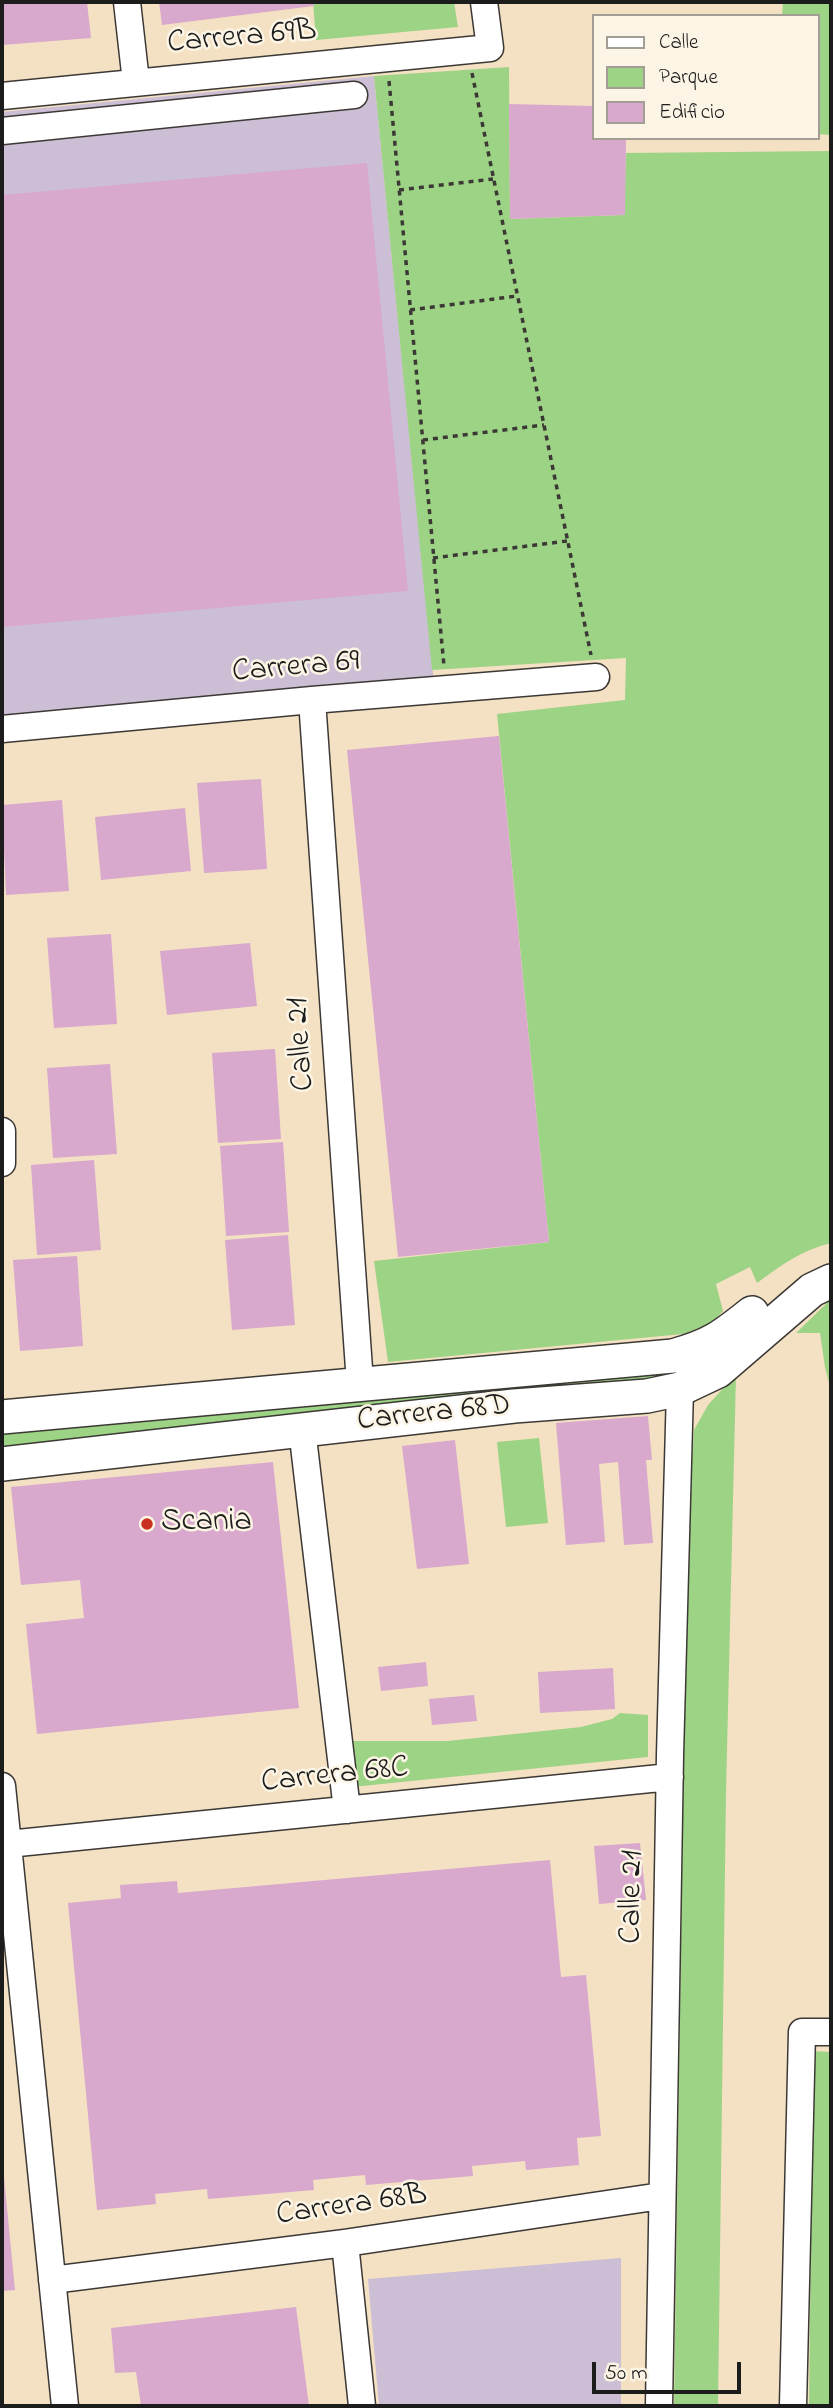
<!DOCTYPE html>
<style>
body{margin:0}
#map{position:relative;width:833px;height:2408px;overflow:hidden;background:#f4e0c3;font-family:"Indie Flower",sans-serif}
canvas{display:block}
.frame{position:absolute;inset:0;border:4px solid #1c1c1c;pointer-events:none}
.legend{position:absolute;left:592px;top:14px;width:228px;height:126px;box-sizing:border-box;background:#fcf5e5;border:2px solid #a29e95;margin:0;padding:9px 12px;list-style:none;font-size:21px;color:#1c1c1c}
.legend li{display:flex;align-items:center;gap:14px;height:35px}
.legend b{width:35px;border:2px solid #a29e95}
.scale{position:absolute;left:592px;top:2362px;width:149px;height:32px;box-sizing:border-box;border:4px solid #1c1c1c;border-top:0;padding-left:9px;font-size:21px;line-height:24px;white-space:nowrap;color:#1c1c1c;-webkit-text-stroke:5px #fcf5e5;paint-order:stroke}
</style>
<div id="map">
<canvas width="833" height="2408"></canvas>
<div class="frame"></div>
<ul class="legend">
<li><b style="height:9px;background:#fff"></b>Calle</li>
<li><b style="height:19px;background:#9dd385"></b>Parque</li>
<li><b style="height:19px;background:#d8a8cd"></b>Edificio</li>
</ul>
<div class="scale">50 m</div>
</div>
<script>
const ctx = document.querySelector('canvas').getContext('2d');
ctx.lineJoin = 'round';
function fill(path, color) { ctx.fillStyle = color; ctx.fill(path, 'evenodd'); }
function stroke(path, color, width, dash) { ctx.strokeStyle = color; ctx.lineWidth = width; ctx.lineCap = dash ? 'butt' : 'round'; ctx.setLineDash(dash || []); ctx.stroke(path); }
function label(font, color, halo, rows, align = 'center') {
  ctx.font = font + ' "Indie Flower",sans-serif'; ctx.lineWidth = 5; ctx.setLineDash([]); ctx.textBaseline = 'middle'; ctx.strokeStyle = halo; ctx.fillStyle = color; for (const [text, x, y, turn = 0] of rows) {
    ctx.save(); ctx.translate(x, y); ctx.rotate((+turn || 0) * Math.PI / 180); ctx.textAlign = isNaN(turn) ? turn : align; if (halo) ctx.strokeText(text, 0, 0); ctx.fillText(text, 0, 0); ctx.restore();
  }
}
fill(new Path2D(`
 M374,76l60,608 -432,35v-607z
 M621,2258v148h-242l-11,-127z`), '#ccbed4');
fill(new Path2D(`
 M313,2h141l4,25 -142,13z
 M783,2h48v133l-14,-1v-118h-35z
 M509,67l1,152 114,-4 2,-62 205,-2v1092c-29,7 -50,22 -74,40l-7,-16 -34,17 7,27 -12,13 -28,10 -295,28 -14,-101 175,-19 -52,-528 128,-14 1,-42 -194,12 -58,-594z
 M831,1299v92l-6,-24 -5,-34h-24z
 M689,1367l7,8 -694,75v-21z
 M736,1374l-10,418 -8,614h-44l13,-862 7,-114 14,-25z
 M539,1438l9,85 -42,4 -9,-85z
 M620,1713l28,2v42l-296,30 -6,-46h102l133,-14 31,-8z
 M813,2051l18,1v354h-22z`), '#9dd385');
fill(new Path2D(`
 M2,2h85l4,36 -89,7z
 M159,2h154l1,4 -152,19z
 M509,104l84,2v32h33l-1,77 -115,4z
 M367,163l41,428 -406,36v-432z
 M499,736l50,506 -151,15 -51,-507z
 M261,779l6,90 -63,4 -7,-90z
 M62,800l7,91 -63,4 -4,-90z
 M185,808l6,63 -90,9 -6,-63z
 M111,934l6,90 -63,4 -7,-90z
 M250,943l7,63 -90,9 -7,-64z
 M275,1049l6,90 -63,4 -6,-90z
 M110,1064l7,90 -64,4 -6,-90z
 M283,1142l6,90 -63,4 -6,-90z
 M94,1160l7,90 -64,5 -6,-90z
 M288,1235l7,90 -63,5 -7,-90z
 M77,1256l6,90 -63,5 -7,-91z
 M648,1416l4,44h-6l7,83 -29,2 -6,-83 -19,2 6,78 -39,3 -10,-122z
 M455,1440l14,124 -52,5 -15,-123z
 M273,1462l26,246 -262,26 -11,-110 58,-6 -4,-38 -59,5 -10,-98z
 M426,1662l2,24 -47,5 -3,-24z
 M613,1668l2,41 -75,4 -2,-41z
 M474,1695l3,26 -45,4 -3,-26z
 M640,1843l6,57 -47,4 -5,-58z
 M550,1860l11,117 25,-2 15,161 -24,2 2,27 -53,5 -1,-9 -53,5 1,10 -107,9 -1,-10 -52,5 1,10 -106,9 -1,-10 -52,5 1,10 -59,6 -29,-307 53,-5 -1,-13 57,-4 1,12z
 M2,2177h2l11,113 -13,1z
 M296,2307l13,99h-168l-5,-34 -21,1 -4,-45z`), '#d8a8cd');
const minor = new Path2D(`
 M127,2l9,80
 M2,96l488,-48 -6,-46
 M2,131l352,-36
 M312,700l48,683
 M2,729l310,-29 284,-23
 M2,1131v32
 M302,1429l45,381
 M2,1786l63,620
 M8,1844l662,-67
 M345,2243l17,163
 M52,2280l293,-37 316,-47
 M659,2406l11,-651 10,-366
 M793,2406l9,-374h29`);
const major = new Path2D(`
 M2,1417l671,-61c39,-11 49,-19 79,-43
 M2,1464l512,-58 133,-10 33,-7 38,-18 94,-81 19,-9`);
stroke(minor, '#3c3935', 29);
stroke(major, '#3c3935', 36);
stroke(new Path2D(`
 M472,73l119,582
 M389,81l55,585
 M399,190l94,-11
 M410,310l107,-14
 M423,440l121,-15
 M433,558l134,-17`), '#3c3935', 3.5, [5, 5]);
stroke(minor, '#fff', 26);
stroke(major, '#fff', 33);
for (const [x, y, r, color] of [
 [147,1524,7,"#c8321e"]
]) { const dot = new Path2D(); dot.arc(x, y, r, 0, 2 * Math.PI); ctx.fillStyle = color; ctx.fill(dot); stroke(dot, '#fcf5e5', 2.5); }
label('32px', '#1c1c1c', '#fcf5e5', [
 ["Carrera 69B",242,39,-5],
 ["Carrera 69",296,669,-5],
 ["Calle 21",303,1044,-94],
 ["Carrera 68D",434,1415,-6],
 ["Carrera 68C",335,1777,-6],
 ["Calle 21",634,1897,-89],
 ["Carrera 68B",352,2207,-8]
]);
label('32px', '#1c1c1c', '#fcf5e5', [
 ["Scania",161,1524]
], 'left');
</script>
